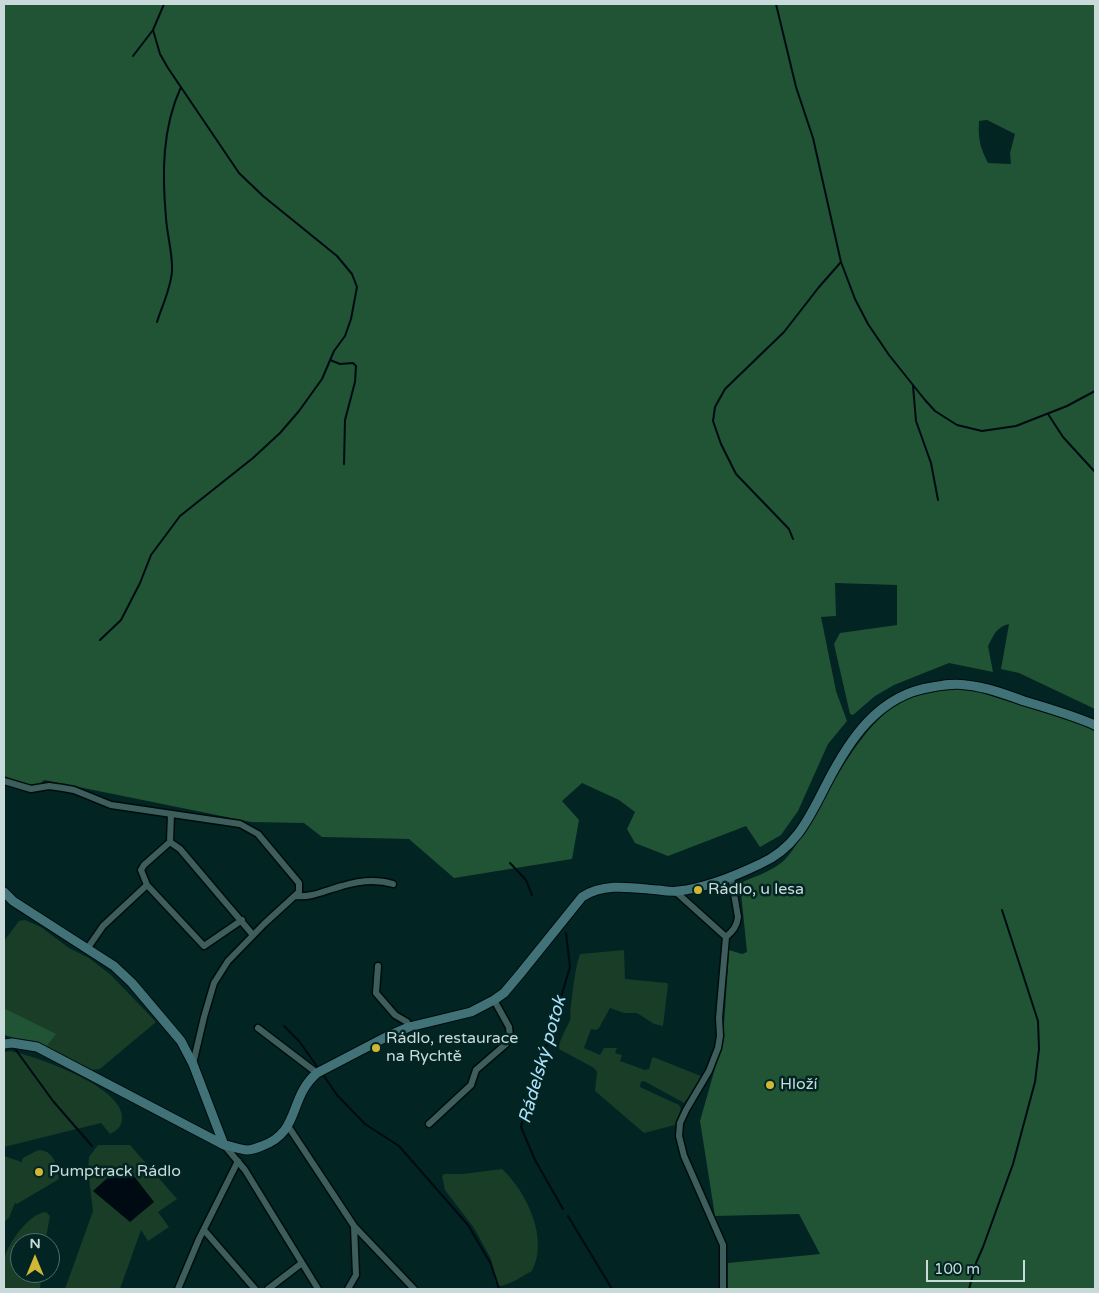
<!DOCTYPE html>
<meta charset="utf-8">
<style>
body{margin:0}
#map{position:relative;width:1099px;height:1293px;overflow:hidden;background:#022423;font-family:"Varela Round",sans-serif}
canvas{display:block}
.frame{position:absolute;inset:0;border:5px solid #c8dad9;pointer-events:none}
.north{position:absolute;left:10px;top:1233px;width:50px;height:50px;box-sizing:border-box;background:#022423;border:1px solid #516d6c;border-radius:50%;rotate:0deg;font-size:14px;font-weight:700;line-height:20px;text-align:center;color:#c8dad9}
.north::after{content:'';display:block;margin:auto;width:18px;height:22px;background:#d1b736;clip-path:polygon(50% 0,100% 100%,50% 72%,0 100%)}
.scale{position:absolute;left:926px;top:1260px;width:99px;height:22px;box-sizing:border-box;border:2px solid #c8dad9;border-top:0;padding-left:6px;font-size:15px;line-height:18px;white-space:nowrap;color:#c8dad9;-webkit-text-stroke:4px #022423;paint-order:stroke}
</style>
<div id="map">
<canvas width="1099" height="1293"></canvas>
<div class="frame"></div>
<div class="north">N</div>
<div class="scale">100 m</div>
</div>
<script>
const ctx = document.querySelector('canvas').getContext('2d');
ctx.lineJoin = 'round';
function fill(path, color) { ctx.fillStyle = color; ctx.fill(path, 'evenodd'); }
function stroke(path, color, width, dash) { ctx.strokeStyle = color; ctx.lineWidth = width; ctx.lineCap = dash ? 'butt' : 'round'; ctx.setLineDash(dash || []); ctx.stroke(path); }
function label(font, color, halo, rows, align = 'center') {
  ctx.font = font + ' "Varela Round",sans-serif'; ctx.lineWidth = 5; ctx.setLineDash([]); ctx.textBaseline = 'middle'; ctx.strokeStyle = halo; ctx.fillStyle = color; for (const [text, x, y, turn = 0] of rows) {
    ctx.save(); ctx.translate(x, y); ctx.rotate((+turn || 0) * Math.PI / 180); ctx.textAlign = isNaN(turn) ? turn : align; if (halo) ctx.strokeText(text, 0, 0); ctx.fillText(text, 0, 0); ctx.restore();
  }
}
fill(new Path2D(`
 M25,920l16,7 28,21 20,10 22,17 45,47 -56,47 -8,1 -46,-23 9,-13 -51,-26v-67l15,-20z
 M624,950l1,29 42,4 1,2 -5,41 -9,-2 -17,-11h-13l-14,-5 -11,20 -3,2 -5,-1 -7,19 16,7 4,-7h13l-2,5 7,2 -2,6 25,9 4,-1 3,-11 1,-1 48,19 1,3 -18,24 -40,-22 -3,1 -1,5 39,18 2,4 -6,16 -31,8 -49,-42 2,-19 -3,-4 -35,-19c-1,-8 8,-21 11,-29 1,-4 0,-11 1,-15 2,-16 4,-36 9,-51z
 M10,1051c25,5 112,35 112,66 0,9 -4,13 -12,17l-9,-11 -97,24v-95z
 M98,1145h32l47,54 -19,13 11,15 -21,14 -7,-11 -21,59h-55l28,-78 -5,-40 1,-14z
 M38,1150c16,0 19,15 21,29l-42,25 -2,-1 -6,15 -5,4v-66l15,5 2,2 2,-5z
 M502,1169c25,23 47,70 30,102 -10,5 -20,13 -32,15l-5,-4 -4,-23 -17,-31 -29,-38 -3,-14 2,-2h19z
 M46,1212l4,4 -5,27h-25v30h22l-2,16h-36c0,-9 -2,-19 0,-28 2,-16 25,-48 42,-49z`), '#193d27');
fill(new Path2D(`
 M4,4h1091v705l-76,-36 -18,-4 8,-45c-13,3 -15,11 -21,22l5,26 -44,-9 -55,22 -19,11 -22,19 -3,-1 -16,-70 6,-11 57,-8v-40l-62,-2 1,33 -15,1 15,74 11,30 -19,23 -30,67 -17,24 -21,12 -14,-21 -78,30 -33,-13 -8,-14 8,-17 -16,-12 -37,-17 -20,18 17,19 -7,39 -118,19 -45,-39 -87,-2 -18,-14 -53,-1 -207,-42 -4,4h-13l-23,-8zM987,120l28,14 -5,19 1,11 -23,-1c-8,-16 -10,-24 -9,-42z
 M963,687l124,39 8,6v557h-367v-26l92,-9 -21,-40 -84,2 -15,-95 23,-81 6,-90 13,4 5,-2 -7,-69c14,-6 29,-11 41,-20 10,-7 24,-33 31,-44 23,-38 50,-95 89,-117 18,-11 42,-12 62,-15z
 M4,1008l52,26 -10,13 -42,-12z`), '#215335');
fill(new Path2D(`
 M120,1170l10,1 24,31 -24,20 -37,-31 22,-20z`), '#000a12');
stroke(new Path2D(`
 M776,4l20,83 17,51 28,124 14,37 13,25 21,31 36,45 10,11 22,14 25,6 34,-5 51,-20 28,-15
 M133,56l20,-26
 M157,322c5,-16 14,-34 15,-51 1,-17 -5,-36 -6,-53 -4,-44 -4,-90 15,-131
 M330,360l10,4 13,-1 3,3 -1,16 -10,38 -1,44
 M913,386l3,35 15,42 7,37
 M1048,414l15,23 32,35
 M793,539l-4,-10 -53,-55 -15,-30 -8,-23 2,-14 10,-18 59,-57 35,-45 22,-25
 M100,640l21,-20 19,-37 11,-28 29,-39 73,-58 27,-25 19,-22 23,-32 12,-28 11,-15 6,-17 6,-32 -5,-13 -15,-18 -74,-60 -24,-23 -71,-105 -8,-14 -7,-24 11,-26
 M510,863l16,17 6,15
 M284,1026l15,15 20,28
 M552,1027l18,-60 -4,-34
 M550,1034l-15,47 -6,13 -8,33 14,33 28,49
 M13,1046l40,55 39,45
 M322,1073l15,22 28,29 34,22 69,79 23,39 8,25
 M568,1216l44,73
 M969,1289l7,-26 7,-16 30,-83 22,-82 4,-33 -1,-28 -36,-111`), '#000a12', 2);
const street = new Path2D(`
 M4,781l27,8 18,-3 14,2 11,2 37,15 129,19 18,10 41,49v9l-35,32 -36,37 -14,22 -10,34 -11,47
 M171,814l-1,28 -26,23 -3,5 6,15 57,61 38,-26
 M170,842l10,7 73,86
 M676,892l50,45
 M295,896c17,2 31,-6 47,-10 16,-5 35,-7 51,-2
 M87,949l16,-23 44,-41
 M378,966l-2,27 19,22 12,7 2,5
 M258,1028l59,45
 M429,1124l42,-39 5,-15 30,-26 4,-7 -1,-10 -15,-27
 M288,1126l66,100 60,63
 M224,1145l21,25 73,119
 M204,1230l51,59
 M178,1289l21,-50 39,-78
 M268,1289l34,-26
 M348,1289l8,-14 -2,-49
 M723,1289v-44l-39,-89 -5,-20 1,-13 6,-13 23,-39 9,-23 2,-12 -1,-18 7,-81c7,-6 11,-11 12,-20l-7,-41`);
const secondary = new Path2D(`
 M4,892l9,9 101,65 18,17 49,58 12,23 31,81
 M4,1044l8,-1 25,4 187,98c7,1 15,4 23,5 5,0 10,-2 15,-4 39,-14 26,-48 55,-73l71,-37 21,-9 62,-15 23,-12 10,-7 16,-19 62,-77c23,-15 51,-9 77,-7 6,1 13,2 19,1 28,-3 57,-15 82,-27 36,-16 49,-46 66,-79 23,-45 52,-90 106,-98 11,-2 22,-4 34,-2 20,2 39,9 58,16 24,7 48,14 71,24`);
stroke(street, '#000c0c', 9);
stroke(secondary, '#000c0c', 11);
stroke(street, '#3d5e5d', 6);
stroke(secondary, '#407277', 9);
for (const [x, y, r, color] of [
 [698,890,5,"#d1b736"],
 [376,1048,5,"#d1b736"],
 [770,1085,5,"#d1b736"],
 [39,1172,5,"#d1b736"]
]) { const dot = new Path2D(); dot.arc(x, y, r, 0, 2 * Math.PI); ctx.fillStyle = color; ctx.fill(dot); stroke(dot, '#022423', 2); }
label('16px', '#c8dad9', '#022423', [
 ["Rádlo, u lesa",708,890],
 ["Rádlo, restaurace",386,1039],
 ["na Rychtě",386,1057],
 ["Hloží",780,1085],
 ["Pumptrack Rádlo",49,1172]
], 'left');
label('italic 18px', '#aee0fa', '#022423', [
 ["Rádelský potok",543,1060,-74]
]);
</script>
